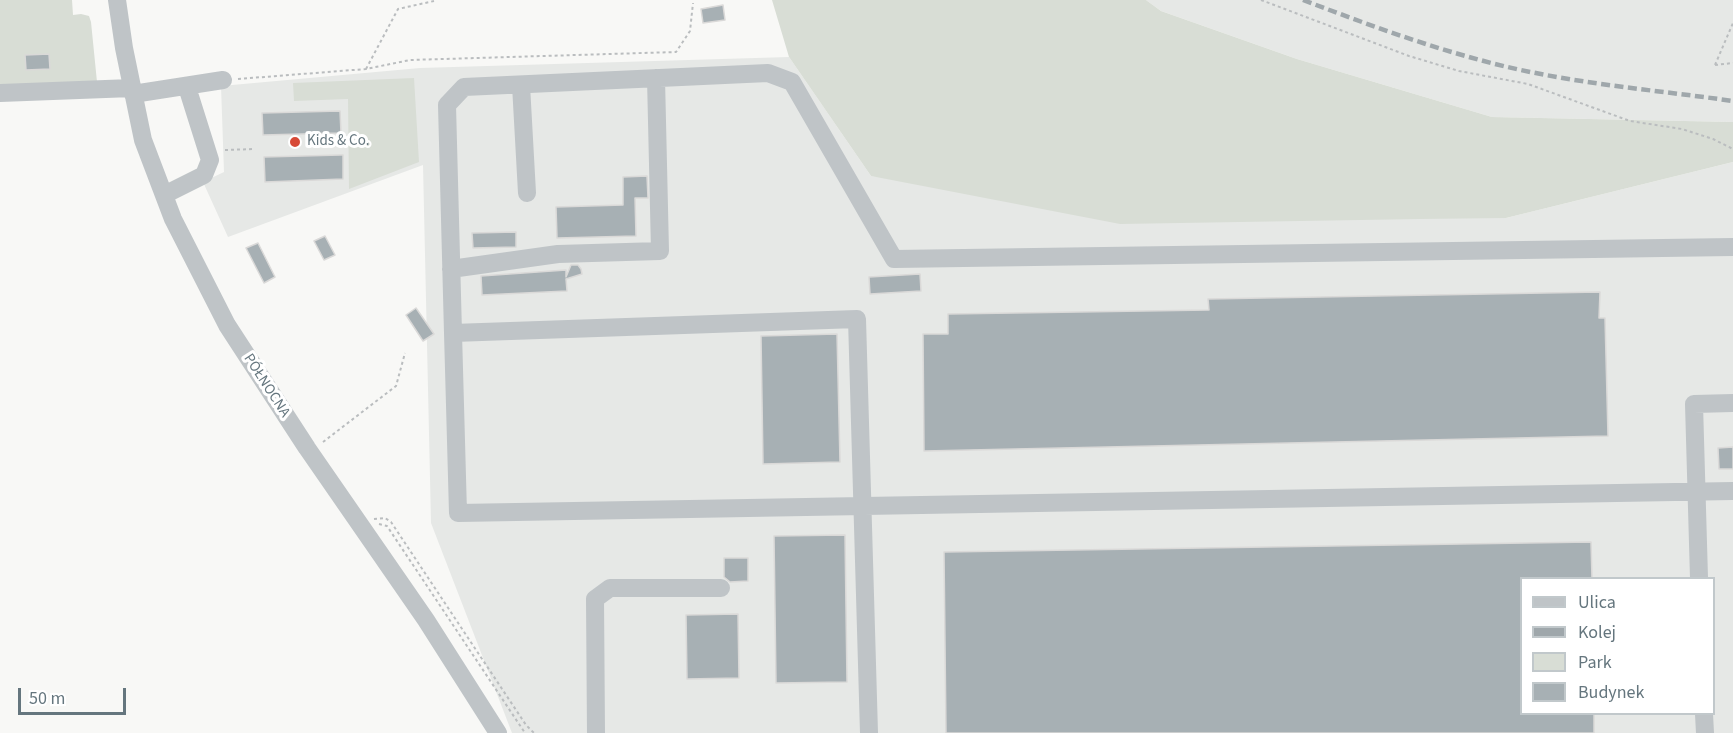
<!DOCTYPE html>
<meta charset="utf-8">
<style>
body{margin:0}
#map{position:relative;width:1733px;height:733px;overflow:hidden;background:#f8f8f6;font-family:"Source Sans 3",sans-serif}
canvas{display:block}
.legend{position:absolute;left:1520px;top:577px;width:195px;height:138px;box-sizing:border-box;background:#fff;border:2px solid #c1c8cb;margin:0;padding:8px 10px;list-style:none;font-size:18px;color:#65767e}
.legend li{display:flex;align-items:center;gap:12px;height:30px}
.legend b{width:30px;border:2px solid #c1c8cb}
.scale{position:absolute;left:18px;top:688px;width:108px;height:27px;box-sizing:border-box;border:3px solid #65767e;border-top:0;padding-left:8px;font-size:18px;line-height:21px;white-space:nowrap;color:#65767e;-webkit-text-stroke:4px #fff;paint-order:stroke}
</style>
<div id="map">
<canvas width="1733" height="733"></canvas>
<ul class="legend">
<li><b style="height:8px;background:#bfc4c7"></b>Ulica</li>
<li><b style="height:8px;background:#9fa7ab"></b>Kolej</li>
<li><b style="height:16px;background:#d8ddd5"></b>Park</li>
<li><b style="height:16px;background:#a7b0b4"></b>Budynek</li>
</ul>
<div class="scale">50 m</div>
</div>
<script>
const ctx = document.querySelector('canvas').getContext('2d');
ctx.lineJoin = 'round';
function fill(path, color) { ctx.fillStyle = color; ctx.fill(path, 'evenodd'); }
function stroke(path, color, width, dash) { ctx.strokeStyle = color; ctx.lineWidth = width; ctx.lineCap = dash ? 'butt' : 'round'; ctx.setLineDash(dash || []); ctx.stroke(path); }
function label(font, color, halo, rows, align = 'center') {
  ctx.font = font + ' "Source Sans 3",sans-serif'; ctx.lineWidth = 6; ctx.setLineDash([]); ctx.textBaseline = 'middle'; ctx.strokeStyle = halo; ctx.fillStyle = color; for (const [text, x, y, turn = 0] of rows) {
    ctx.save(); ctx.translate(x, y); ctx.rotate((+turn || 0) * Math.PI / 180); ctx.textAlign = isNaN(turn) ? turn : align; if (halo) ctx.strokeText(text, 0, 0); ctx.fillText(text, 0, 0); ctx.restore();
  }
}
fill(new Path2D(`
 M1146,0h587v122l-241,-5 -195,-58 -136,-48z
 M789,57l82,119 635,42 227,-56v571h-1221l-81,-210 -8,-358 -195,72 -25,-55 21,-10 -3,-86 199,-18zM1522,578h192v136h-192z`), '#e6e8e6');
fill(new Path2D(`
 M0,0h72l1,15 8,-1 8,2 2,6 6,60 -97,4z
 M772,0h374l15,11 136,48 195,58 241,5v40l-227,56 -86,1 -300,5 -249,-48 -82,-119z
 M414,78l5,84 -70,27 -1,-90 -54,2 -1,-18z`), '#d8ddd5');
const building = new Path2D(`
 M723,5l2,15 -22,3 -2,-14z
 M49,54l1,15 -24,1 -1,-15z
 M340,111l1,22 -78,2 -1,-22z
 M341,155h2v24l-78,3 -1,-25z
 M647,176l1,22h-13l1,38 -79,2 -1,-31 67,-2v-28z
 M516,232v15l-43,1 -1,-15z
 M325,236l10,19 -11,5 -10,-19z
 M258,243l17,34 -11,6 -18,-35z
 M571,265h7l3,4 1,5 -16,5 1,12 -85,4 -1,-19 85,-6v7z
 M920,274l1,17 -51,3 -1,-17z
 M1600,292l-1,26h6l3,118 -684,15 -1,-117h25v-20l261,-4 -1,-11z
 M416,308l18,26 -11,7 -17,-26z
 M837,334l3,128 -77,2 -2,-128z
 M1733,447v22h-14l-1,-21z
 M845,535l2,147 -71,1 -2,-147z
 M1591,542l1,37h-71v135h73v19h-648l-2,-181z
 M724,558h24v23l-18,1 -6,-5z
 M738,614l1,64 -52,1 -1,-64z`);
fill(building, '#a7b0b4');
stroke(building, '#dad9d8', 1.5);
stroke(new Path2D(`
 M1261,0l148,56 50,15 69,13 102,37 52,8 31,10 20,10
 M1715,65l18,-42
 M1715,65l18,-2
 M366,69l32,-60 36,-8
 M238,79l128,-10 44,-9 266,-8 14,-21 3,-28
 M225,150l29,-1
 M323,442l73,-56 9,-33
 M374,519l11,-1 6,4 135,203 8,8
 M379,524l8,2 138,207`), '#babdbf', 2, [3, 3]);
stroke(new Path2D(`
 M117,0l7,48 19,92 30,79 54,106 80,123 119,172 72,113
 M521,85l6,108
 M0,93l132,-5
 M133,94l90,-14
 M164,195l40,-20 6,-15 -23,-73
 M451,269l107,-15 102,-3 -4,-173
 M453,333l-6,-228 17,-18 304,-14 24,9 102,177 839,-12
 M1699,578l-5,-174 39,-1
 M1704,714l1,19
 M596,733l-1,-134 15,-11h111
 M869,733l-12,-414 -404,14 5,180 1275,-22`), '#bfc4c7', 18);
stroke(new Path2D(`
 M1303,0c58,22 117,44 177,60 83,23 169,29 253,41`), '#9fa7ab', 4.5, [9, 4.5]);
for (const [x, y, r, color] of [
 [295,142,6,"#d74a37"]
]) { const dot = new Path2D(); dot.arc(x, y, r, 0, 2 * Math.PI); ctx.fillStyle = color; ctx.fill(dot); stroke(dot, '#fff', 2); }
label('15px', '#65767e', '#fff', [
 ["Kids & Co.",307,142]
], 'left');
label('15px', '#65767e', '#fff', [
 ["PÓŁNOCNA",266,386,57]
]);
</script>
